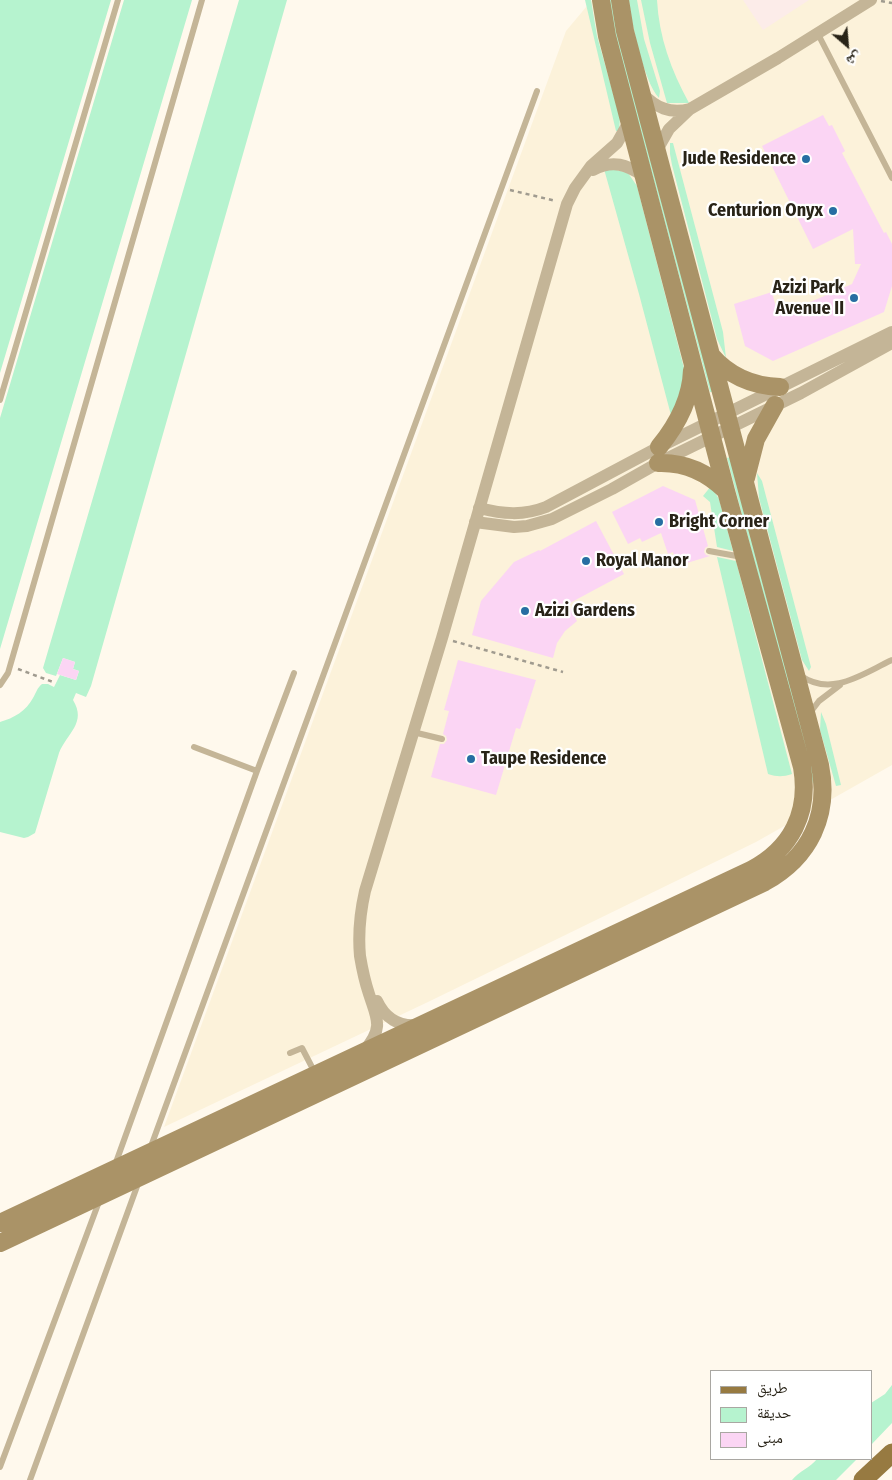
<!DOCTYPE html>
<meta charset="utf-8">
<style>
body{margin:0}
#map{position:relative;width:892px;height:1480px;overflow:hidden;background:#fff9ed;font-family:"Fira Sans Condensed","Noto Naskh Arabic",sans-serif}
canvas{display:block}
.legend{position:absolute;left:710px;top:1370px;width:162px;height:90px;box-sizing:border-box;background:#fff;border:1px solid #a9a7a2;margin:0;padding:6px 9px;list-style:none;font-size:15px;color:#282317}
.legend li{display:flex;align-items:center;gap:10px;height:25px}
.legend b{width:25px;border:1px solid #a9a7a2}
.north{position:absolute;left:822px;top:20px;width:50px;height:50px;-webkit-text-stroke:4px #fff;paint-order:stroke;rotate:153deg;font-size:14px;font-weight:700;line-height:20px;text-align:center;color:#282317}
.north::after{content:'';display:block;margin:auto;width:18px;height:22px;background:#282317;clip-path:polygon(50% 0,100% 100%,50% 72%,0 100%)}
</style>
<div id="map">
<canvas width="892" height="1480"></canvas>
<ul class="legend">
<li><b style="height:6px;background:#977a41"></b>طريق</li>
<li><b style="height:14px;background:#b6f3cf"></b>حديقة</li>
<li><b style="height:14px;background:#fbd5f4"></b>مبنى</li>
</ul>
<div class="north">ش</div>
</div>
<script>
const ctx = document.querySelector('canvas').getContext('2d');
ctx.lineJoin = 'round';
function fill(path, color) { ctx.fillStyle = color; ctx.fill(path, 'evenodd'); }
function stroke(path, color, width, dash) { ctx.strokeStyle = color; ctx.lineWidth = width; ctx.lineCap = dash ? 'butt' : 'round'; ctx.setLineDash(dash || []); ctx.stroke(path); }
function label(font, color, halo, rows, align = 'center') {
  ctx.font = font + ' "Fira Sans Condensed",sans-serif'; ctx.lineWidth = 4.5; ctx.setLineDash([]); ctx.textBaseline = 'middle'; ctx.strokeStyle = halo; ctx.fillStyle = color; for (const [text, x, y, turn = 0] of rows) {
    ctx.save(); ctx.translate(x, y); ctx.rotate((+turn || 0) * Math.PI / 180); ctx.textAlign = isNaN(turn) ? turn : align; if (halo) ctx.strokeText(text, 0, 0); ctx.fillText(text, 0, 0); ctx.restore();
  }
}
fill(new Path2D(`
 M592,0h300v765l-136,77 -328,160 -264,125 402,-1096z`), '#fcf2da');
fill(new Path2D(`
 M743,0h66l-46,30z`), '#fcece9');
fill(new Path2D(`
 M0,0h111l-111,373z
 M124,0h68l-192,649v-231z
 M239,0h48l-196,686 -5,11 -10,-4 -3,7c14,23 -6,33 -14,53l-24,80 -7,4 -4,1 -24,-6v-110c14,-4 26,-11 33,-24 3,-5 4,-10 9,-14h6l6,3 6,-12 16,5 3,-9 -6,-2 2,-7 -12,-4 -7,18 -10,-3 -3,-5z
 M585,0h6l6,36 23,82 -1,13h-3z
 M609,0h5l99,392h-3l-96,-361z
 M629,0h8l7,39 16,52 -1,7c-15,-16 -28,-76 -30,-98z
 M641,0h16c2,37 14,70 32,103h-22l-17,-60z
 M670,143h3l50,189 3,26 -9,-19 -45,-174 -2,-11z
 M609,168l19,5 9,13 48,186v8l-13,39 -33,-125 -35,-125z
 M730,457l87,328 -4,-2 -86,-325z
 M757,473l5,8 49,186 -2,4 -7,-11 -43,-162z
 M711,486l8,13 14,52 -16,-4 -7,-45 -7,-6z
 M717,557l19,4 56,213c-9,3 -15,3 -24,0z
 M821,712l5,12 15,61 -5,1 -16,-56z
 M892,1385v38l-21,22v-42l14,-9z
 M817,1459h40l-21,21h-44c7,-9 18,-12 25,-21z`), '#b6f3cf');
fill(new Path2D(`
 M823,115l6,11 3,-1 13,26 -3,2 42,80 2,-1 6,12v42l-8,26 -111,49 -28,-15 -11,-42 38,-12 6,24 74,-32 9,-20h-6l-2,-35 -40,20 -51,-103z
 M663,486l32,14 13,46 -3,2 -1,4 2,3 4,1 -33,10 -4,-14 -5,2 -7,-21 -19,9 -2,-4 -12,6 -16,-32z
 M596,521l28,53 -56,30 9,17 -12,10 -8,12 -4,15 -81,-23 9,-34 33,-39 25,-12 1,1z
 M63,658l12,4 -2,7 6,2 -3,9 -19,-6z
 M458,660l78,20 -16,49 -4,-1 -20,67 -65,-18 9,-33h4l3,-4 -1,-4 -3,-2 6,-23 -5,-1z`), '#fbd5f4');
stroke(new Path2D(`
 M881,1l11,2
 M510,190l46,11
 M453,641l110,31
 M18,669l35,13`), '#a09b8f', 2.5, [4, 4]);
stroke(new Path2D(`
 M818,34l74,144
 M0,400l118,-400
 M709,551l33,6
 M801,676c31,21 61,-2 91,-16
 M0,685l8,-12 194,-673
 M809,714l10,-13 21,-16
 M413,732l29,7
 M194,747l63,24
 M290,1053l12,-5 13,25
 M150,1149l387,-1058
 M115,1165l142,-394 37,-98
 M0,1467l100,-268
 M30,1480l109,-299`), '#c4b597', 6);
stroke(new Path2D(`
 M642,93c14,15 28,21 48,16l88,-51 93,-58
 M657,150l12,-21 21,-20
 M593,170c20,-11 34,-5 51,6
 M479,508c24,6 44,8 67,-1l113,-60 233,-115
 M475,522l39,5 13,-1 25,-7 60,-30 46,-26 143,-70 91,-50
 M377,1001c8,17 22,26 41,24
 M365,1050c19,-23 12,-31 4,-56 -4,-12 -7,-26 -9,-38 -2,-22 0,-43 5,-65l77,-253 125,-434 8,-16 16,-22 26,-23 13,-23`), '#c4b597', 12);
stroke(new Path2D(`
 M711,355c18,21 41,31 69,32
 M659,447c18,-22 32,-48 33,-77
 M658,463c27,-1 49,9 68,28
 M746,478l10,-39 19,-34
 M0,1223l751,-353c40,-21 59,-57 51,-103l-76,-276 -119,-455 -6,-36
 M0,1243l765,-361c45,-25 65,-67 55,-117l-195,-734 -5,-31`), '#aa9367', 18);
stroke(new Path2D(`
 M863,1480l29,-27`), '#977a41', 19);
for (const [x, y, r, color] of [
 [806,159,5,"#276ea2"],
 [833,211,5,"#276ea2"],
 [854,298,5,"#276ea2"],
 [659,522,5,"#276ea2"],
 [586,561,5,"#276ea2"],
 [525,611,5,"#276ea2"],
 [471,759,5,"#276ea2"]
]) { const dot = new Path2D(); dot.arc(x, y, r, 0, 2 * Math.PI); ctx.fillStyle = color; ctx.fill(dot); stroke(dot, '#fff', 2); }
label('bold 18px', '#282317', '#fff', [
 ["Jude Residence",796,159,"right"],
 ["Centurion Onyx",823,211,"right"],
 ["Azizi Park",844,288,"right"],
 ["Avenue II",844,309,"right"],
 ["Bright Corner",669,522],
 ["Royal Manor",596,561],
 ["Azizi Gardens",535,611],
 ["Taupe Residence",481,759]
], 'left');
</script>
